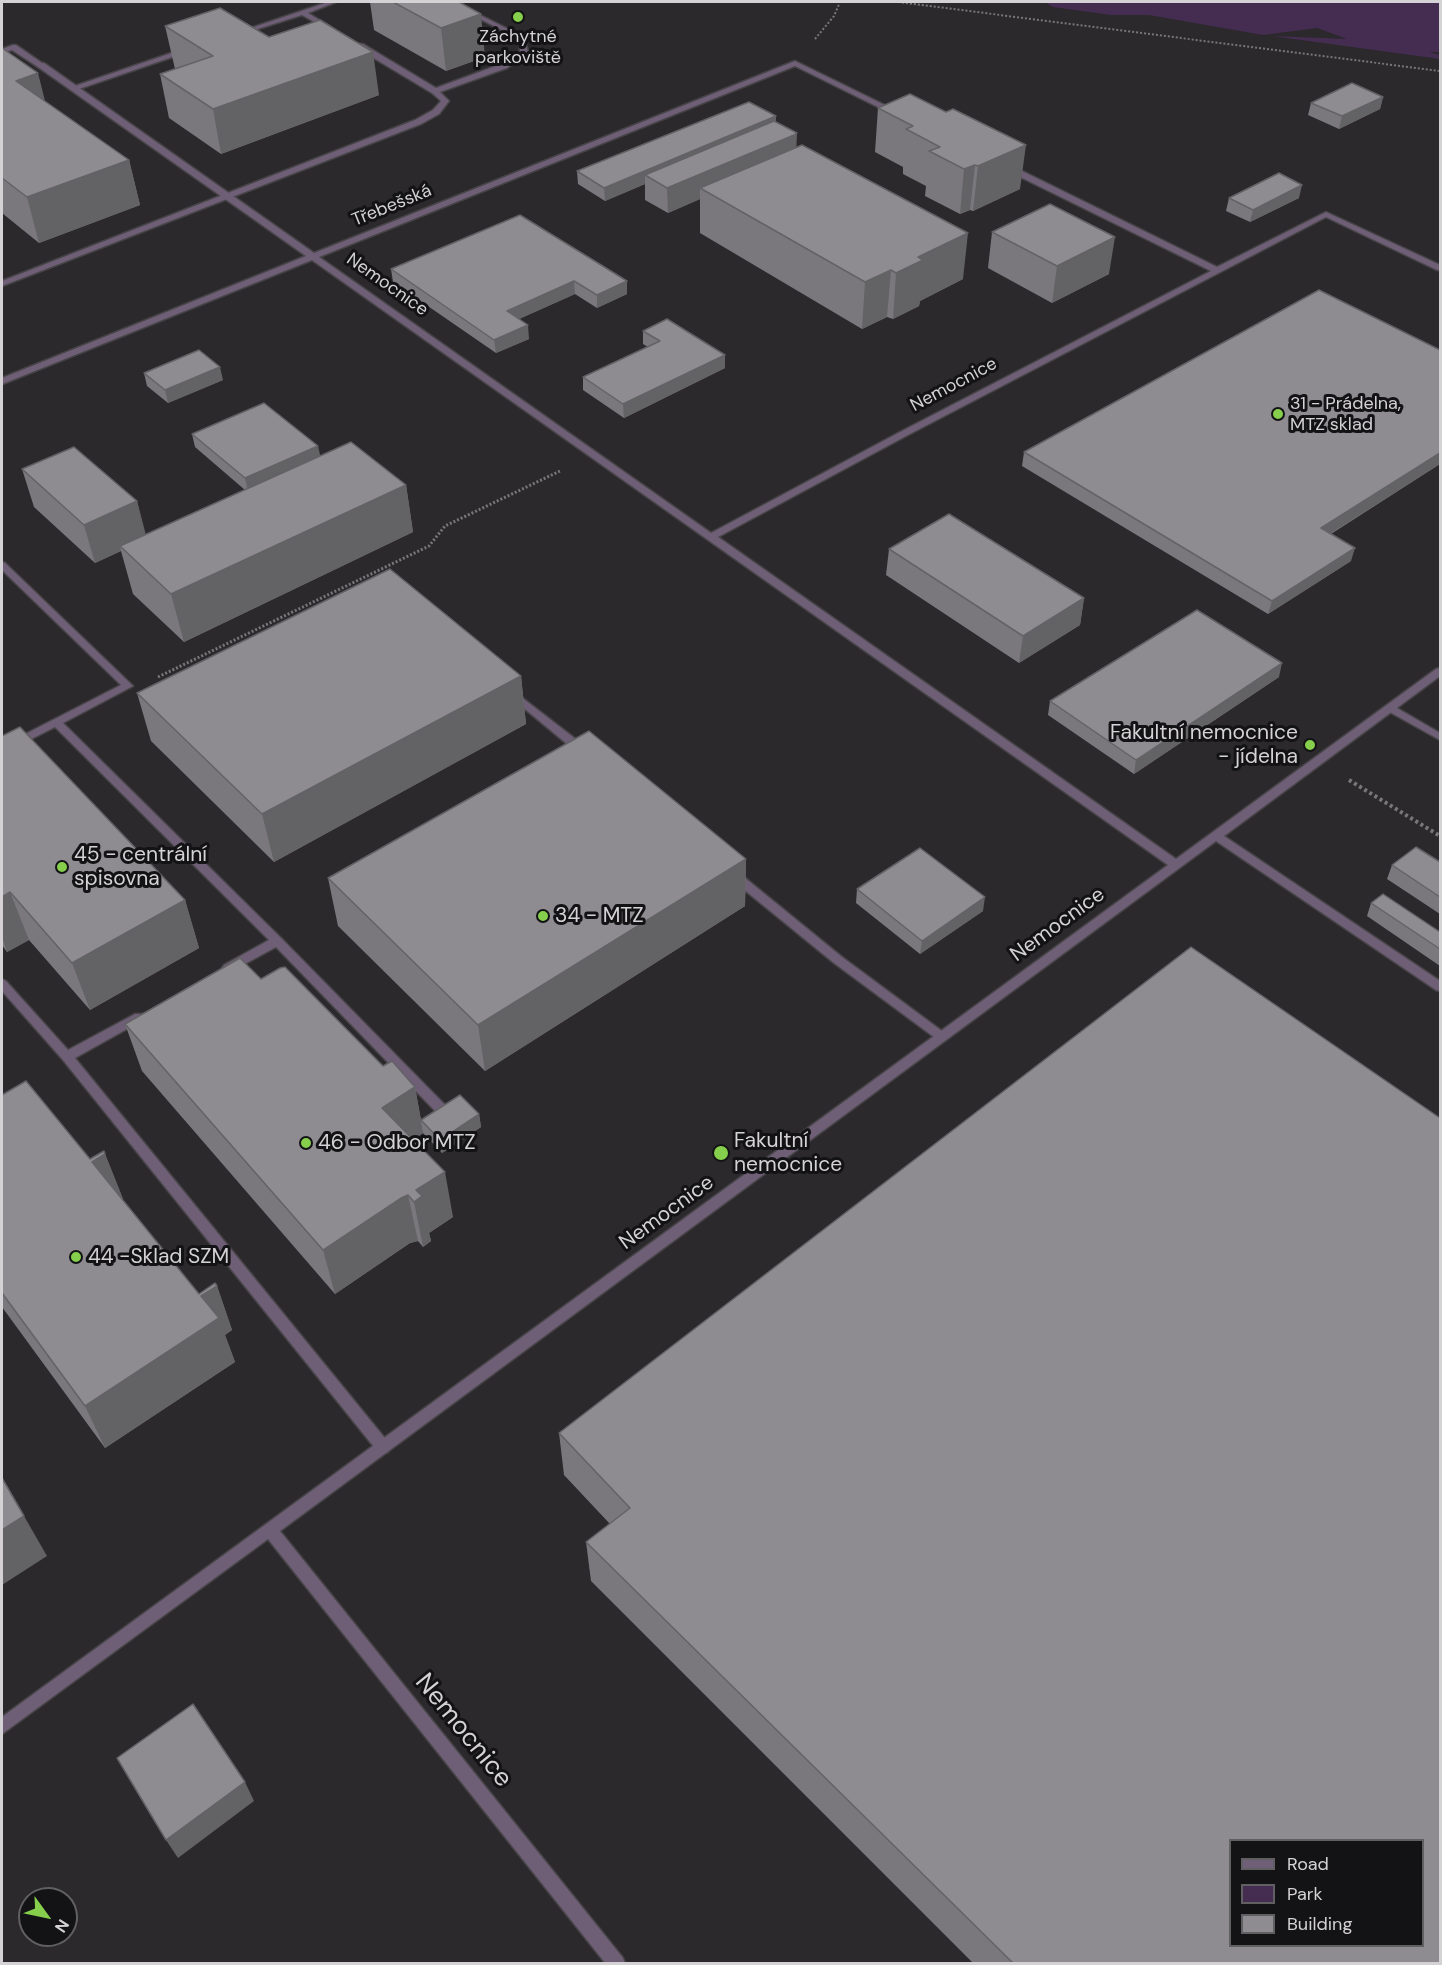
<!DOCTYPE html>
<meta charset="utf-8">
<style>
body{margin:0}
#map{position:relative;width:1442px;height:1965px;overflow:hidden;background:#2b292c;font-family:"DM Sans",sans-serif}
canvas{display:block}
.frame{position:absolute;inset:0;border:3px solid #d4d2d5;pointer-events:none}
.legend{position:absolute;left:1229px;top:1839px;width:195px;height:108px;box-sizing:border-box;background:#131214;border:2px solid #605f61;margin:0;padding:8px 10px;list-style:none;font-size:18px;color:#d4d2d5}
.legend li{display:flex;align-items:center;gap:12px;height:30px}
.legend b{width:30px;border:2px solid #605f61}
.north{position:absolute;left:18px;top:1887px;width:60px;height:60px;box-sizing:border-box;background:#131214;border:2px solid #605f61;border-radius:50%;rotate:123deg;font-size:16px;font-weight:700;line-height:24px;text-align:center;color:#d4d2d5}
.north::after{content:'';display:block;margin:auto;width:21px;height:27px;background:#85cf4c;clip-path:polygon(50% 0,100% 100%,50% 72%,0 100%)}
</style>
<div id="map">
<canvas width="1442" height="1965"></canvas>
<div class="frame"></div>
<ul class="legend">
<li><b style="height:8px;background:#6e5e76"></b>Road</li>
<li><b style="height:16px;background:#452d51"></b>Park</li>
<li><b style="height:16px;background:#8e8c90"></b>Building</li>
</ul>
<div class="north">N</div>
</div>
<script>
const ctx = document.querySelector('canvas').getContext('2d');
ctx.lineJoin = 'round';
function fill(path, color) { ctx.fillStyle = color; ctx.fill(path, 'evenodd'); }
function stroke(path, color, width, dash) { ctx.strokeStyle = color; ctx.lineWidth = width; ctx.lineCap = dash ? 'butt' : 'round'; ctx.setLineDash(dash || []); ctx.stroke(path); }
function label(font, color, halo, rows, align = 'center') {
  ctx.font = font + ' "DM Sans",sans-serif'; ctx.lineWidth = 6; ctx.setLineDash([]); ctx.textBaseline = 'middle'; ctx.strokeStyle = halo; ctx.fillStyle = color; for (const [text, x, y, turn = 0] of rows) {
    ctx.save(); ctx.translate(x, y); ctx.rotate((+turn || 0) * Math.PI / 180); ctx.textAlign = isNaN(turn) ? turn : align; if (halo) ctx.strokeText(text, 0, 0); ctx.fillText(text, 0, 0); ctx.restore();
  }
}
fill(new Path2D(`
 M1045,2h395v50h-11l11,3v4l-168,-23 75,3 -30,-11 -54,7 -114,-20h-38l-58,-8z`), '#452d51');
const service = new Path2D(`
 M328,2h8l-28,11 23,14v2h-4l-25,-14 -60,19 -6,-1z
 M447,2h7l70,35 4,15 -21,16 -67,24 9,9 -10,13 -18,10 -419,162v-5l413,-161 18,-10 8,-9 -9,-8 -75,-45v-4h6l73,44 65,-24 19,-13 -1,-12z
 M13,45h3l29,20 -7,2 -26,-17 -10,3v-4z
 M183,49l7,2 -114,39 -7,-2z
 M2,562l3,1 128,123 -70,37 218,215 167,170 2,4 -2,4h-8l-164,-169 -44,24h-8l-2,-3 2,-3 45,-25 -214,-213 -53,27v-8l119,-61 -119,-115z
 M512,690l74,57 1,3 -1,3h-8l-70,-58 -1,-2 1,-2z
 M1390,704l50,29v7l-54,-30 -1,-2 1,-2z
 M735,872l4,1 103,84 104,77 2,3 -2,3h-8l-104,-77 -103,-84 -2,-3 2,-3z
 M2,979l4,2 62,69 67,-36h8l2,3 -2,3 -68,38 313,384 2,5 -2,5 -5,2 -5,-2 -315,-392 -61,-69z`);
const minor = new Path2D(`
 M795,61l106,52 -7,2 -99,-49 -476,191 392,276 189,-101 311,-161 -207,-102v-4h6l207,102 109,-55 114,53v5h-3l-111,-53 -420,219 -188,101 458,322 260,-190 4,-1v8l-216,160 216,145v10l-4,-1 -220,-149 -936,690 343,427 2,6h-19l-338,-425 -266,195v-17l1166,-852 -856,-605 -307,123 -3,1v-6l304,-122 -268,-189v-4h6l270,190z`);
stroke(service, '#464447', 3);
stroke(minor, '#464447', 3);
stroke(new Path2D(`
 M898,2l542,69
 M815,39l19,-23 6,-14`), '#787679', 2, [2, 2]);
stroke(new Path2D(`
 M158,677l271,-131 16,-20 115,-55`), '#787679', 3, [2, 2]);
stroke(new Path2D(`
 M1349,780l91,56`), '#787679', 4, [3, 3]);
fill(service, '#6e5e76');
fill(minor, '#6e5e76');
fill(new Path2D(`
 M370,2h89l26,55 -39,14 -72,-41z
 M165,26l104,11 110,58 -158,59 -52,-36 -9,-44 15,-5z
 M2,48l43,53 84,59 11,45 -101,38 -37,-30z
 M910,94l110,95 -47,22 -3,-1 -10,4 -35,-18 1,-10 -23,-12v-7l-28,-15 3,-44z
 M1383,97l-3,12 -41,20 -31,-14 3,-12z
 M776,122l20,25 167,132 -43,22 -1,5 -26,13 -6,-2 -25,12 -162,-96v-34l-32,14 -23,-13v-16l-40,17 -27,-17 -1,-13z
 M1229,198h70l-49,24 -24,-11z
 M520,215l107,79 -30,14 -22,-14 -56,25 10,20 -33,14 -103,-71 -2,-13z
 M992,232l117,42 -57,29 -64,-35z
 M643,331l82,37 -101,50 -41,-28v-13l65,-30 -5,-3z
 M144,373l79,7 -55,23 -21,-17z
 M192,434l128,22 86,29 7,47 -229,110 -51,-48 -12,-43 -26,12 -61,-56 -12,-38 115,32 8,34 100,-45 -50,-43z
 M1024,452l416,12 -109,70 20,27 -83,53 -246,-148z
 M889,549l195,49 -4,27 -61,38 -133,-88z
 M521,676l5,48 -252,138 -123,-121 -14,-48z
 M1279,677l-145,97 -86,-59 2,-14z
 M2,736l183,164 14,48 -109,62 -61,-70 -22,12 -5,-7z
 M746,859l-1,47 -260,165 -147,-145 -10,-48z
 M1440,862v52l-53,-35 5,-14z
 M857,889l126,22 -63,43 -64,-51z
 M1371,903l69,29v34l-73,-50z
 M261,979l122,87 32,21 6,33 58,-6 2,13 -39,26 -19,-20 -10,7 40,77 -24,16 2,8 -8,6 -5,-6 -8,2 -75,51 -193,-223 -17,-47z
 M2,1095l88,64 15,-5 18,45v1l76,94 18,-8 15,44 -7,5 10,27 -130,86 -103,-141z
 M559,1433l881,531h-466l-383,-383 -5,-39 24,-18 -46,-49z`), '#7a787c');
fill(new Path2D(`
 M481,14l4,43 -39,14 -5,-43z
 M373,52l6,43 -158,59 -8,-45z
 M38,73l11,44 -33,-36z
 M1383,97l-3,12 -41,20 3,-13z
 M776,116v13l-131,46v9l-40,17 -1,-13z
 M797,133l-1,24 -96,31v11l-32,14 -1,-25z
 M1026,145l-6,44 -47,22 5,-45z
 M129,160l11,45 -101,38 -12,-46z
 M975,165l-5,45 -10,4 4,-45z
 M1302,185l-3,13 -49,24 3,-12z
 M968,233l-5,46 -43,22 -1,5 -26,13 3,-46 22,-16z
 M1115,237l-6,37 -57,29 5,-37z
 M891,270l-4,47 -25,12 3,-47z
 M574,281l1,13 -67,30 -1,-13z
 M627,281v13l-30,14v-13z
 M528,325l1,14 -33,14 -2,-13z
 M725,355v13l-101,50 -1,-14z
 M220,367l3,13 -55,23 -3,-13z
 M318,446l3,13 -73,33 -3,-14z
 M1440,453v11l-123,78 4,-14z
 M406,485l7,47 -229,110 -13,-48z
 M137,501l10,38 -27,7 1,5 -26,12 -11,-38z
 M1355,548l-4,13 -83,53 4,-13z
 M1084,598l-4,27 -61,38 4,-27z
 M1282,663l-3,14 -145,97 2,-14z
 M521,676l5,48 -252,138 -12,-48z
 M746,859l-1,47 -260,165 -7,-46z
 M10,892l19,48 -22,12 -5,-15v-40z
 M985,897l-2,14 -63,43 2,-13z
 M185,900l14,48 -109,62 -18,-47z
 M415,1087l8,46 -31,21 -10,-46z
 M479,1114l2,13 -39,26 -2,-13z
 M105,1154l18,45 -12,8 -19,-45z
 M445,1172l8,45 -24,16 2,8 -8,6 -9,-45 2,-12z
 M408,1195l10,46 -8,2 -75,51 -12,-44 78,-52z
 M217,1286l15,44 -7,5 10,27 -130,86 -20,-42 116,-110z
 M24,1516l23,40 -45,29v-55z
 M245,1782l9,19 -76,57 -12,-18z`), '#636265');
const building = new Path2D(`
 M393,2h66l22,12 -40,14z
 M220,8l49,29 51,-17 53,32 -160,57 -53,-35 53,-18 -48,-30z
 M2,48l36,25 -22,8 113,79 -102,37 -25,-19z
 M1352,83l31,14 -41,19 -31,-13z
 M910,94l36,18 7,-3 73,36 -48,21 -3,-1 -11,4 -35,-18 11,-4 -34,-18 7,-3 -35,-18z
 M749,102l27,14 -172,72 -27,-17z
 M774,121l23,12 -3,2 -127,53 -22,-13z
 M802,145l166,88 -50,24 5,3 -27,13 -5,-3 -26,12 -165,-94z
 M1279,173l23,12 -49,25 -24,-12z
 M1050,204l65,33 -58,29 -65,-34z
 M520,215l107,66 -30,14 -23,-14 -67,30 21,14 -34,15 -103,-71z
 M1319,290l121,60v103l-119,75 34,20 -83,53 -248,-149z
 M667,319l58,36 -102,49 -40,-27 77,-36 -17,-10z
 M199,350l21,17 -55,23 -21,-17z
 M264,403l54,43 -73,32 -53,-44z
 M351,442l55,43 -235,109 -51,-48z
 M74,447l63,54 -53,24 -62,-56z
 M949,514l135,84 -61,38 -134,-87z
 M390,569l131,107 -259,138 -125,-121z
 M1197,610l85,53 -146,97 -86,-59z
 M20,727l165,173 -113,63 -62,-71 -8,5v-161z
 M589,731l157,128 -268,166 -150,-147z
 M1416,847l24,15v35l-48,-32z
 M920,848l65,49 -63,44 -65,-52z
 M1383,894l57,38v17l-69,-46z
 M1191,947l249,171v846h-426l-428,-422 44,-34 -71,-75zM1230,1840h192v106h-192z
 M240,958l21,21 19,-11 5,-1 98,99 9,-5 23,26 -33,21 63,64 -29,18 6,6 -8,6 -6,-7 -7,3 -78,52 -198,-226z
 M26,1081l64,78 14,-8 1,3 -13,8 107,132 16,-11 2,3 -16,10 18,22 -134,88 -83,-113v-198z
 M460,1095l19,19 -39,26 -19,-20z
 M2,1478l22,38 -22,14z
 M193,1704l52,78 -79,58 -49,-82z`);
fill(building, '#8e8c90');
stroke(building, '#636265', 1.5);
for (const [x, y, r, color] of [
 [518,17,6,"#85cf4c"],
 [1278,414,6,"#85cf4c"],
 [1310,745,6,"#85cf4c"],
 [62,867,6,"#85cf4c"],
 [543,916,6,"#85cf4c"],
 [306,1143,6,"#85cf4c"],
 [721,1153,8,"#85cf4c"],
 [76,1257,6,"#85cf4c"]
]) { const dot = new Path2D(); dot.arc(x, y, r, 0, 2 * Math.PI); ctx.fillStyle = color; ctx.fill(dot); stroke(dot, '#131214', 2); }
label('18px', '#d4d2d5', '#131214', [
 ["Záchytné",518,37],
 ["parkoviště",518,58],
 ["31 - Prádelna,",1290,404,"left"],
 ["MTZ sklad",1290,425,"left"]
]);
label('18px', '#d4d2d5', '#131214', [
 ["Třebešská",392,206,-22],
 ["Nemocnice",387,285,35],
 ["Nemocnice",954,385,-28]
]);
label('21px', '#d4d2d5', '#131214', [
 ["Fakultní nemocnice",1298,733,"right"],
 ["- jídelna",1298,757,"right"],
 ["45 - centrální",74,855],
 ["spisovna",74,879],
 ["34 - MTZ",555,916],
 ["Fakultní",734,1141],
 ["nemocnice",734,1165],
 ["46 - Odbor MTZ",318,1143],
 ["44 -Sklad SZM",88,1257]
], 'left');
label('21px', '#d4d2d5', '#131214', [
 ["Nemocnice",1058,925,-36],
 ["Nemocnice",667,1213,-36]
]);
label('26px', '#d4d2d5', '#131214', [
 ["Nemocnice",463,1731,51]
]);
</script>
